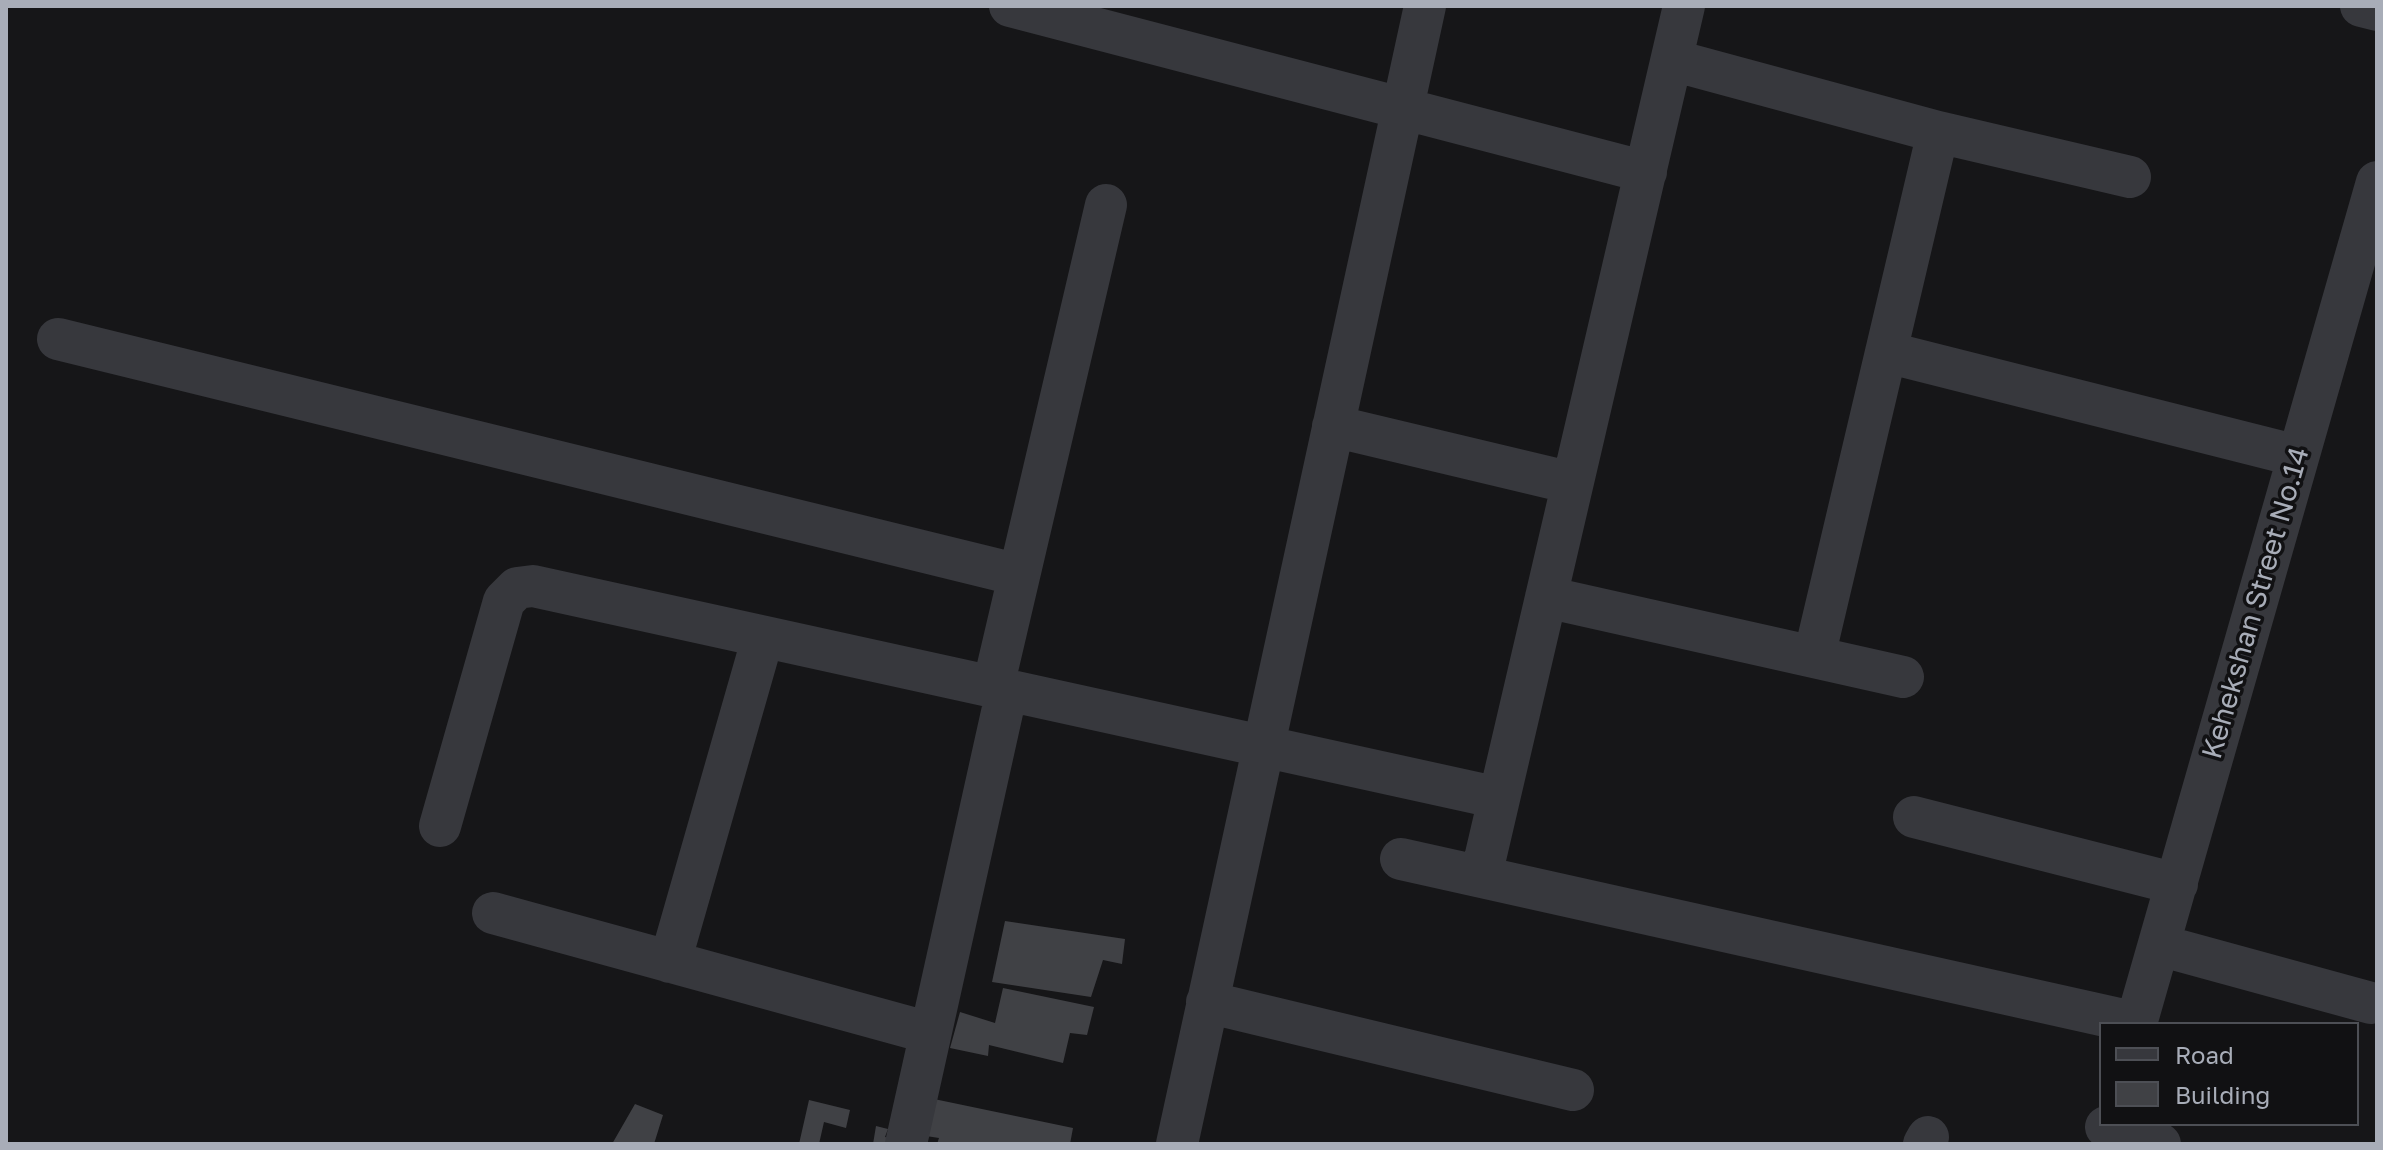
<!DOCTYPE html>
<style>
body{margin:0}
#map{position:relative;width:2383px;height:1150px;overflow:hidden;background:#161618;font-family:"Golos Text",sans-serif}
canvas{display:block}
.frame{position:absolute;inset:0;border:8px solid #a8adb8;pointer-events:none}
.legend{position:absolute;left:2099px;top:1022px;width:260px;height:104px;box-sizing:border-box;background:#111113;border:2px solid #4d4f55;margin:0;padding:10px 14px;list-style:none;font-size:24px;color:#a8adb8}
.legend li{display:flex;align-items:center;gap:16px;height:40px}
.legend b{width:40px;border:2px solid #4d4f55}
</style>
<div id="map">
<canvas width="2383" height="1150"></canvas>
<div class="frame"></div>
<ul class="legend">
<li><b style="height:10px;background:#37383d"></b>Road</li>
<li><b style="height:22px;background:#404145"></b>Building</li>
</ul>
</div>
<script>
const ctx = document.querySelector('canvas').getContext('2d');
ctx.lineJoin = 'round';
function fill(path, color) { ctx.fillStyle = color; ctx.fill(path, 'evenodd'); }
function stroke(path, color, width, dash) { ctx.strokeStyle = color; ctx.lineWidth = width; ctx.lineCap = dash ? 'butt' : 'round'; ctx.setLineDash(dash || []); ctx.stroke(path); }
function label(font, color, halo, rows, align = 'center') {
  ctx.font = font + ' "Golos Text",sans-serif'; ctx.lineWidth = 7; ctx.setLineDash([]); ctx.textBaseline = 'middle'; ctx.strokeStyle = halo; ctx.fillStyle = color; for (const [text, x, y, turn = 0] of rows) {
    ctx.save(); ctx.translate(x, y); ctx.rotate((+turn || 0) * Math.PI / 180); ctx.textAlign = isNaN(turn) ? turn : align; if (halo) ctx.strokeText(text, 0, 0); ctx.fillText(text, 0, 0); ctx.restore();
  }
}
fill(new Path2D(`
 M1005,921l120,18 -3,25 -19,-4 -12,37 -99,-15z
 M1003,988l91,19 -7,28 -17,-2 -7,30 -74,-18 -1,11 -38,-8 10,-36 35,11z
 M934,1099l139,29 -3,16h-133l2,-6 -13,-2z
 M809,1100l41,10 -4,18 -22,-6 -5,22h-20z
 M635,1104l28,11 -9,29h-42z
 M876,1126l12,3 -3,8 9,2 -1,5h-20z`), '#404145');
stroke(new Path2D(`
 M1010,6l636,166
 M2361,6l16,4
 M1672,60l266,72 192,45
 M58,339l961,236
 M1886,352l412,104
 M1333,426l239,57
 M1546,597l357,80
 M1814,657l124,-525
 M993,687l113,-482
 M1914,817l263,67
 M440,826l64,-225 13,-13 16,-2 966,212
 M1401,859l736,164
 M1481,876l203,-870
 M493,913l437,120
 M2159,945l212,58
 M670,962l93,-325
 M1207,1002l366,88
 M2136,1024l241,-842
 M2106,1127l54,17
 M906,1144l101,-454
 M1177,1144l248,-1138
 M1924,1144l4,-7`), '#37383d', 42);
label('28px', '#a8adb8', '#111113', [
 ["Kehekshan Street No.14",2256,603,-74]
]);
</script>
